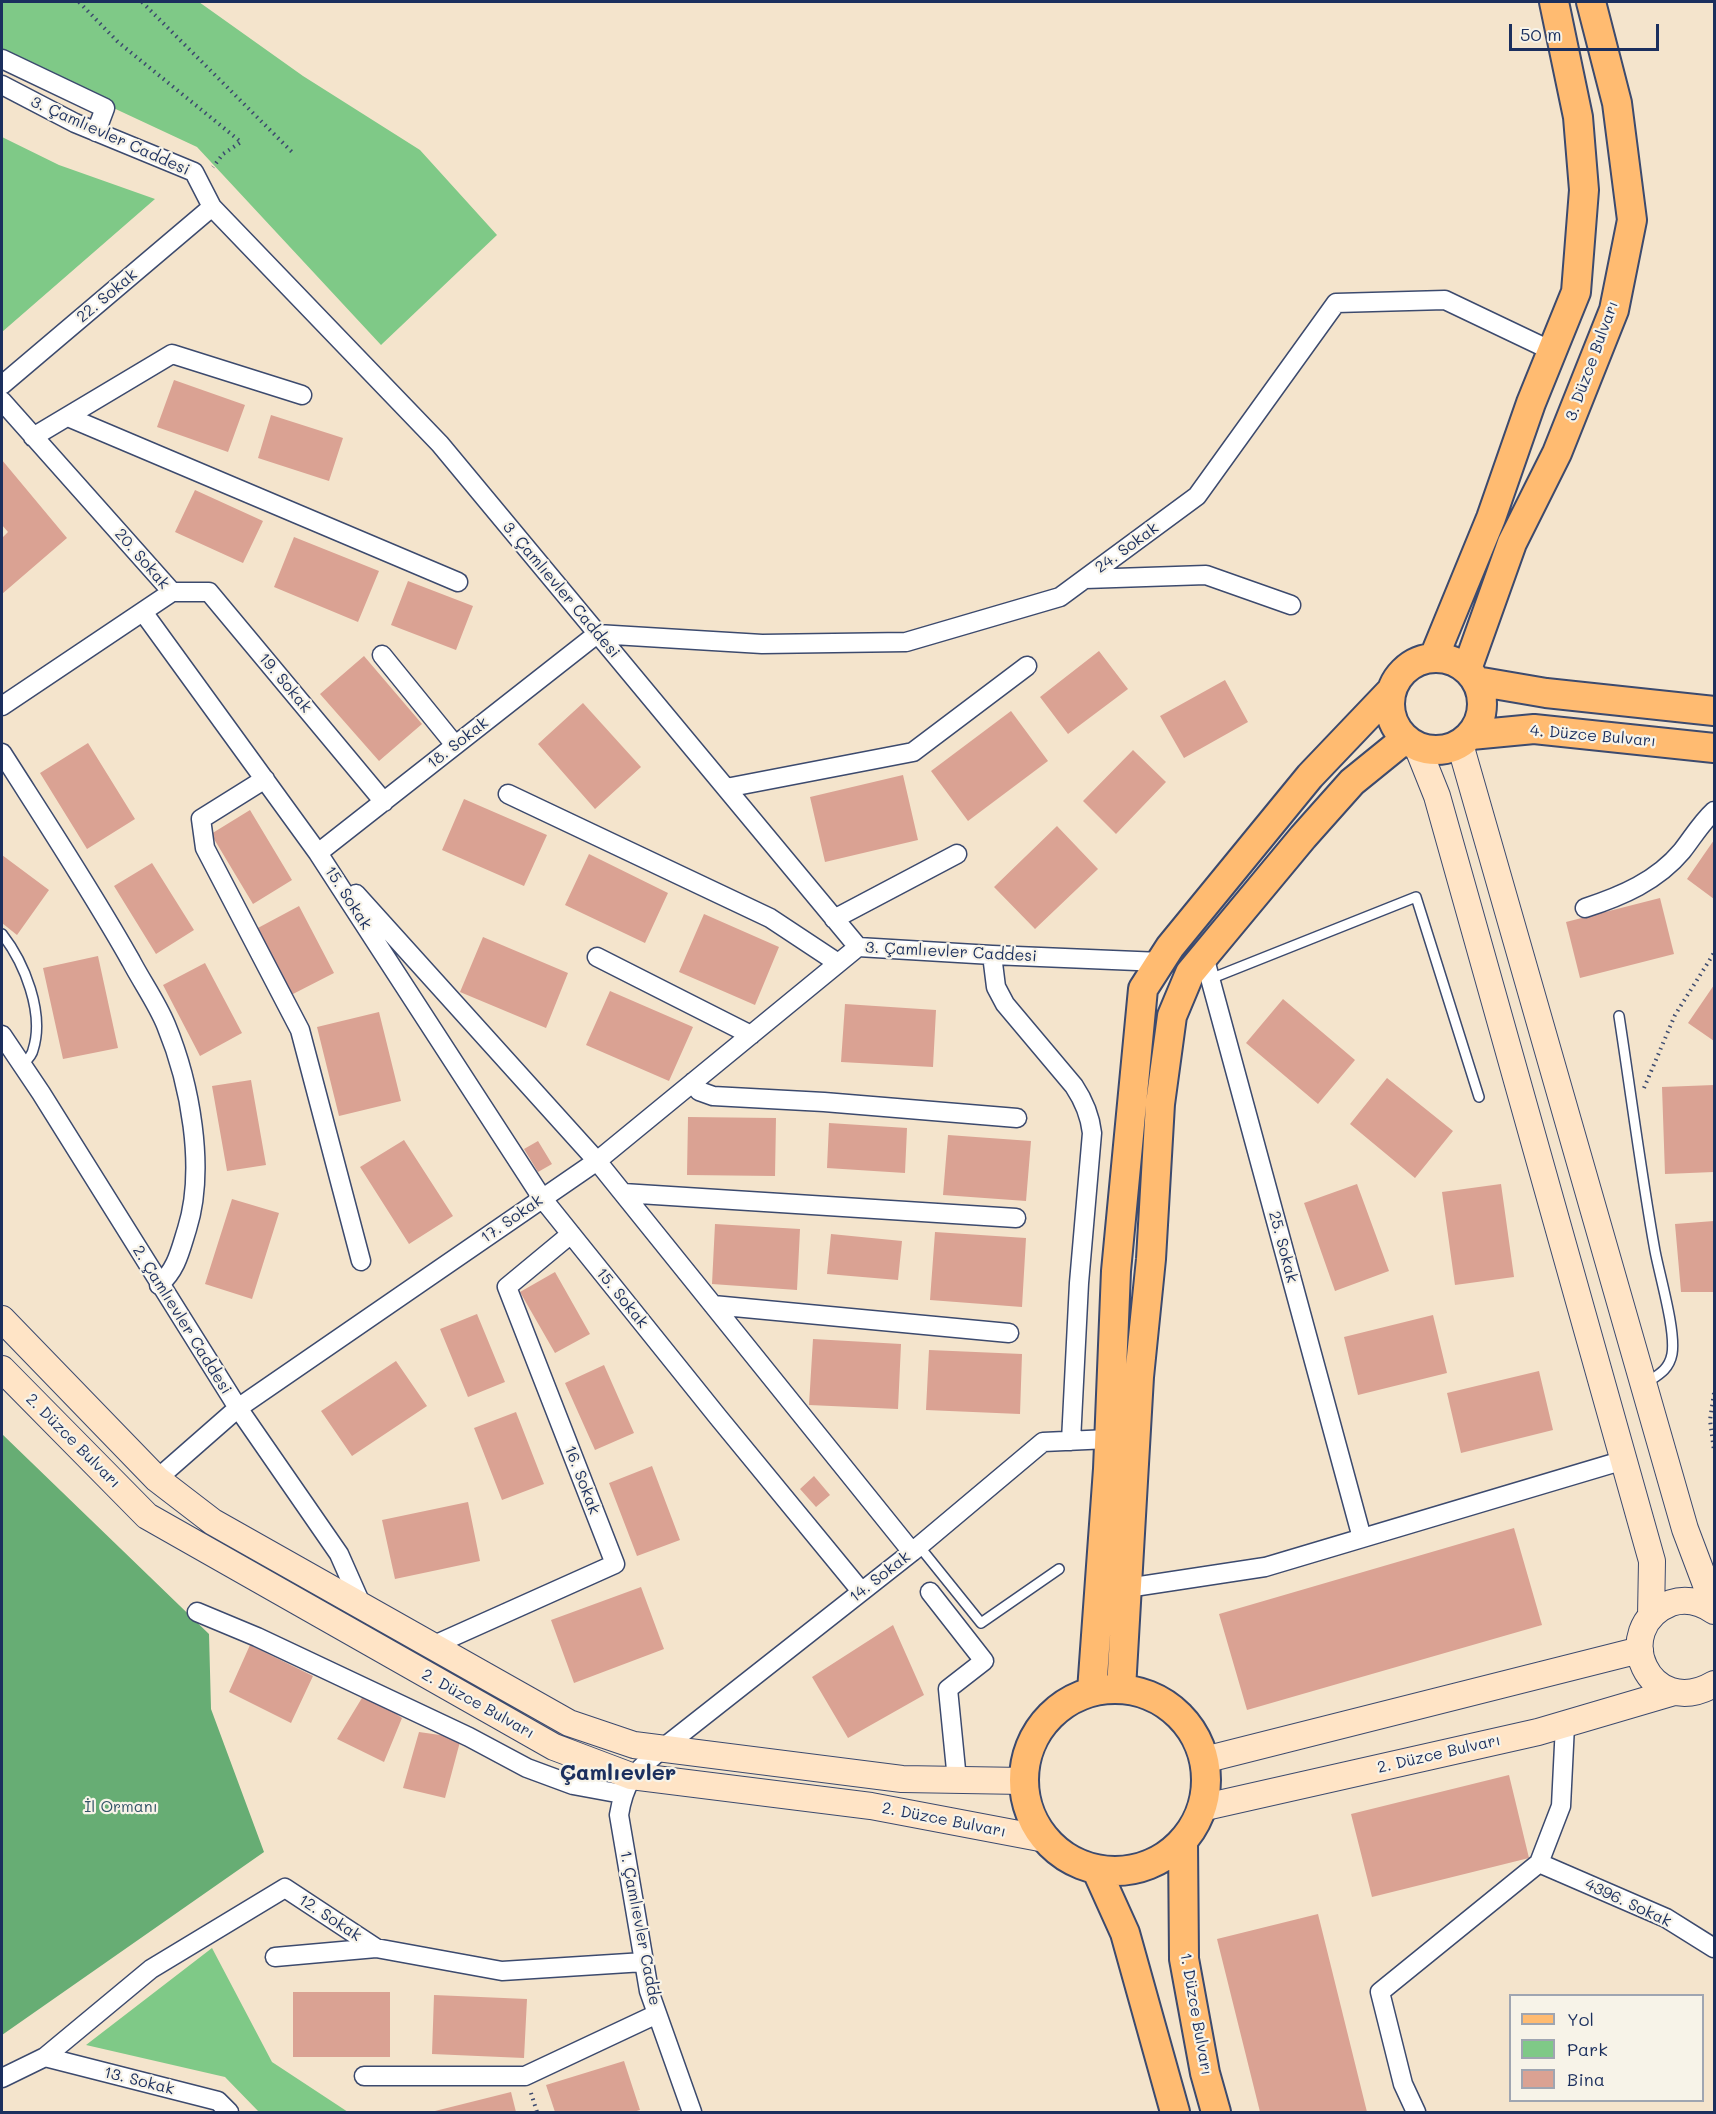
<!DOCTYPE html>
<meta charset="utf-8">
<style>
body{margin:0}
#map{position:relative;width:1716px;height:2114px;overflow:hidden;background:#f4e4cc;font-family:Mali,sans-serif}
canvas{display:block}
.frame{position:absolute;inset:0;border:3px solid #1b2f5e;pointer-events:none}
.legend{position:absolute;left:1509px;top:1994px;width:195px;height:108px;box-sizing:border-box;background:#f7f3e8;border:2px solid #9fa5b1;margin:0;padding:8px 10px;list-style:none;font-size:18px;color:#1b2f5e}
.legend li{display:flex;align-items:center;gap:12px;height:30px}
.legend b{width:30px;border:2px solid #9fa5b1}
.scale{position:absolute;left:1509px;top:24px;width:150px;height:27px;box-sizing:border-box;border:3px solid #1b2f5e;border-top:0;padding-left:8px;font-size:18px;line-height:21px;white-space:nowrap;color:#1b2f5e;-webkit-text-stroke:4px #f7f3e8;paint-order:stroke}
</style>
<div id="map">
<canvas width="1716" height="2114"></canvas>
<div class="frame"></div>
<ul class="legend">
<li><b style="height:8px;background:#ffbb71"></b>Yol</li>
<li><b style="height:16px;background:#7fc987"></b>Park</li>
<li><b style="height:16px;background:#daa293"></b>Bina</li>
</ul>
<div class="scale">50 m</div>
</div>
<script>
const ctx = document.querySelector('canvas').getContext('2d');
ctx.lineJoin = 'round';
function fill(path, color) { ctx.fillStyle = color; ctx.fill(path, 'evenodd'); }
function stroke(path, color, width, dash) { ctx.strokeStyle = color; ctx.lineWidth = width; ctx.lineCap = dash ? 'butt' : 'round'; ctx.setLineDash(dash || []); ctx.stroke(path); }
function label(font, color, halo, rows, align = 'center') {
  ctx.font = font + ' Mali,sans-serif'; ctx.lineWidth = 4.5; ctx.setLineDash([]); ctx.textBaseline = 'middle'; ctx.strokeStyle = halo; ctx.fillStyle = color; for (const [text, x, y, turn = 0] of rows) {
    ctx.save(); ctx.translate(x, y); ctx.rotate((+turn || 0) * Math.PI / 180); ctx.textAlign = isNaN(turn) ? turn : align; if (halo) ctx.strokeText(text, 0, 0); ctx.fillText(text, 0, 0); ctx.restore();
  }
}
fill(new Path2D(`
 M2,2h197l104,74 117,74 77,85 -116,110 -184,-198 -195,-91z
 M2,137l57,28 96,34 -153,133z
 M212,1948l60,114 76,50h-89l-34,-35 -139,-32z`), '#7fc987');
fill(new Path2D(`
 M2,1434l207,200 2,75 53,143 -262,183z`), '#67ad74');
fill(new Path2D(`
 M174,380l71,25 -17,47 -71,-25z
 M271,415l72,23 -14,43 -71,-23z
 M2,460l65,78 -65,56v-56l6,-6 -6,-7z
 M195,490l68,31 -20,42 -68,-31z
 M294,537l85,34 -21,51 -84,-35z
 M408,581l65,25 -17,44 -65,-25z
 M1099,651l29,38 -60,45 -28,-37z
 M364,656l58,68 -43,37 -59,-67z
 M1225,680l23,42 -64,36 -24,-42z
 M583,703l58,64 -46,42 -57,-65z
 M1011,711l37,50 -80,60 -37,-50z
 M88,743l47,76 -48,30 -47,-76z
 M1133,750l33,32 -50,52 -33,-33z
 M903,775l15,65 -93,22 -15,-65z
 M464,799l83,36 -23,51 -82,-36z
 M250,810l42,70 -39,24 -42,-70z
 M1057,826l41,43 -63,60 -41,-42z
 M1714,840v59l-27,-20z
 M589,854l79,39 -23,50 -80,-38z
 M2,855l47,35 -32,45 -15,-12z
 M152,863l42,67 -38,24 -42,-68z
 M1660,898l14,56 -94,24 -14,-56z
 M299,906l35,67 -43,22 -35,-66z
 M704,914l75,33 -24,58 -76,-33z
 M483,937l85,36 -22,55 -86,-36z
 M98,956l20,92 -55,11 -20,-91z
 M205,963l37,70 -42,23 -37,-71z
 M1714,985v56l-26,-18z
 M610,991l83,36 -24,54 -83,-36z
 M1283,999l72,61 -37,44 -72,-61z
 M845,1004l91,6 -3,57 -92,-5z
 M379,1012l22,89 -62,15 -22,-89z
 M1387,1078l66,53 -38,47 -65,-54z
 M251,1080l15,85 -39,6 -15,-85z
 M1714,1085v87l-49,2 -3,-87z
 M688,1117l88,1 -1,58 -88,-1z
 M829,1123l78,5 -2,45 -78,-5z
 M948,1135l83,6 -5,60 -83,-6z
 M404,1140l49,76 -44,28 -49,-77z
 M538,1141l14,23 -14,8 -14,-23z
 M1357,1184l32,87 -54,20 -31,-88z
 M1501,1184l13,93 -59,8 -13,-93z
 M232,1199l47,14 -27,86 -47,-15z
 M1714,1221v71h-33l-6,-68z
 M715,1224l85,5 -3,61 -85,-6z
 M935,1232l91,6 -4,69 -92,-7z
 M831,1234l71,7 -4,39 -71,-6z
 M555,1272l35,62 -35,19 -35,-61z
 M477,1314l28,68 -37,15 -28,-68z
 M1433,1315l14,58 -89,22 -14,-58z
 M813,1339l88,5 -3,65 -89,-4z
 M929,1350l93,4 -2,60 -94,-4z
 M396,1361l31,45 -75,50 -31,-45z
 M604,1365l30,68 -39,17 -30,-67z
 M1539,1371l14,59 -92,23 -14,-60z
 M516,1412l28,72 -42,16 -28,-72z
 M652,1466l28,74 -43,16 -28,-73z
 M814,1476l16,19 -14,12 -16,-18z
 M468,1502l12,59 -85,18 -13,-59z
 M1514,1528l28,97 -295,85 -28,-96z
 M641,1587l23,62 -90,34 -23,-63z
 M893,1625l31,70 -76,43 -36,-61z
 M250,1645l63,31 -22,47 -62,-31z
 M365,1693l37,25 -18,44 -47,-23z
 M419,1732l42,6 -16,60 -42,-10z
 M1509,1775l20,83 -157,39 -21,-83z
 M1318,1914l49,198h-107l-43,-173z
 M293,1992h97v65h-97z
 M434,1995l93,4 -3,59 -92,-4z
 M624,2061l16,49 -7,2h-78l-9,-27z
 M511,2092l5,20h-85z`), '#daa293');
const lane = new Path2D(`
 M2,934c22,28 43,79 31,116 -1,6 -7,11 -11,15
 M1210,979l206,-82 63,200
 M1619,1016c12,78 22,157 36,235 5,26 21,80 17,103 -3,16 -14,21 -26,29
 M919,1546l62,77 78,-54`);
const street = new Path2D(`
 M2,59l103,49 -9,24
 M2,85l73,38 119,49 18,35 228,237 418,503 134,8 169,7
 M2,385l210,-178
 M2,401l170,191 -170,114
 M68,417l390,165
 M33,437l139,-83 130,41
 M1085,579l121,-4 85,30
 M172,592h37l175,210
 M143,612l175,241 224,345 176,219 143,174
 M382,655l73,90
 M2,753c44,69 89,137 129,208 11,21 26,42 35,64 24,58 40,143 21,204 -7,22 -10,40 -28,56
 M265,779l-64,40 4,29 95,182 61,231
 M726,788l187,-36 114,-86
 M508,794l262,124 68,45
 M318,853l279,-219 165,10 144,-2 154,-45 137,-101 139,-193 109,-3 107,51
 M356,894l241,267 315,391
 M1585,908c37,-12 72,-27 97,-57 11,-14 19,-28 32,-40
 M834,919l123,-65
 M992,955l4,32 9,17 69,82c10,15 16,29 18,47l-13,150 -8,158
 M1204,956l158,582
 M597,957l154,78
 M2,1035l39,58 197,315 101,146 23,52
 M693,1082l6,9 14,5 111,6 193,16
 M623,1193l393,25
 M713,1305l296,28
 M157,1479l81,-71 359,-247 261,-214
 M1127,1588l138,-21 359,-107
 M930,1592l54,69 -36,28 9,91
 M197,1612l60,25 212,100 58,31 46,17 49,9
 M432,1646l183,-82 -108,-277 64,-53
 M1539,1863l127,55 48,30
 M275,1957l101,-9
 M45,2057l173,44 11,11
 M364,2076h161l132,-62
 M2,2078l43,-21 106,-88 134,-81 91,60 126,23 142,-9
 M692,2112l-43,-121 -30,-176c6,-37 17,-43 44,-67l249,-196 131,-110 66,-3
 M1416,2112l-13,-28 -23,-92 159,-129 22,-57 4,-81`);
const secondary = new Path2D(`
 M1460,744l225,785 29,77
 M1417,746l20,50 215,765 -1,55
 M2,1319l155,160 56,43 356,201 65,22 268,34 122,2
 M2,1369l145,147 407,231 77,29 240,30 174,33
 M1714,1611c-13,-9 -28,-13 -43,-8 -63,25 -22,119 43,81
 M1204,1760l436,-110
 M1201,1808l337,-76 136,-40`);
const primary = new Path2D(`
 M1434,657l57,-139 40,-115 45,-111 8,-102 -6,-73 -24,-115
 M1390 704a46 46 0 1 1 92 0a46 46 0 1 1-92 0Z
 M1467,669l45,-126 45,-90 57,-143 18,-90 -15,-117 -26,-101
 M1476,681l70,12 168,18
 M1471,735l63,-6 180,19
 M1121,1689l18,-312 12,-118 9,-155 12,-88 18,-43 113,-136 49,-55 53,-43
 M1024 1780a91 91 0 1 1 182 0a91 91 0 1 1-182 0Z
 M1092,1691l16,-222 8,-198 27,-282 27,-42 140,-171 82,-86
 M1183,1842l1,117 21,114 11,39
 M1097,1871l28,62 50,179`);
stroke(lane, '#3c4a6e', 12);
stroke(street, '#3c4a6e', 21);
stroke(secondary, '#3c4a6e', 28);
stroke(primary, '#3c4a6e', 32);
stroke(new Path2D(`
 M79,2l39,40 123,100 -18,12 -10,13
 M142,2l151,151
 M1644,1088l31,-73 39,-62
 M1714,1393l-4,27 4,31
 M531,2093l6,19`), '#3c4a6e', 4, [1.5, 4.5]);
stroke(lane, '#fff', 9);
stroke(street, '#fff', 18);
stroke(secondary, '#ffe4c6', 26);
stroke(primary, '#ffbb71', 28);
label('16px', '#1b2f5e', '#f7f3e8', [
 ["3. Çamlıevler Caddesi",110,136,24],
 ["22. Sokak",107,296,-40],
 ["3. Düzce Bulvarı",1592,361,-70],
 ["24. Sokak",1127,548,-36],
 ["20. Sokak",142,559,49],
 ["3. Çamlıevler Caddesi",561,590,50],
 ["19. Sokak",285,683,50],
 ["4. Düzce Bulvarı",1593,736,5],
 ["18. Sokak",458,743,-38],
 ["15. Sokak",348,898,57],
 ["3. Çamlıevler Caddesi",951,952,3],
 ["17. Sokak",512,1219,-35],
 ["25. Sokak",1283,1247,75],
 ["15. Sokak",622,1298,51],
 ["2. Çamlıevler Caddesi",182,1320,58],
 ["2. Düzce Bulvarı",73,1441,45],
 ["16. Sokak",582,1480,69],
 ["14. Sokak",880,1577,-38],
 ["2. Düzce Bulvarı",478,1704,29],
 ["2. Düzce Bulvarı",1439,1754,-13],
 ["2. Düzce Bulvarı",944,1820,11],
 ["4396. Sokak",1628,1903,25],
 ["12. Sokak",330,1918,33],
 ["1. Çamlıevler Cadde",640,1928,79],
 ["1. Düzce Bulvarı",1196,2014,80],
 ["13. Sokak",139,2081,14]
]);
label('16px', '#345668', '#f7f3e8', [
 ["İl Ormanı",121,1807]
]);
label('bold 22px', '#1b2f5e', '#f7f3e8', [
 ["Çamlıevler",618,1773]
]);
</script>
